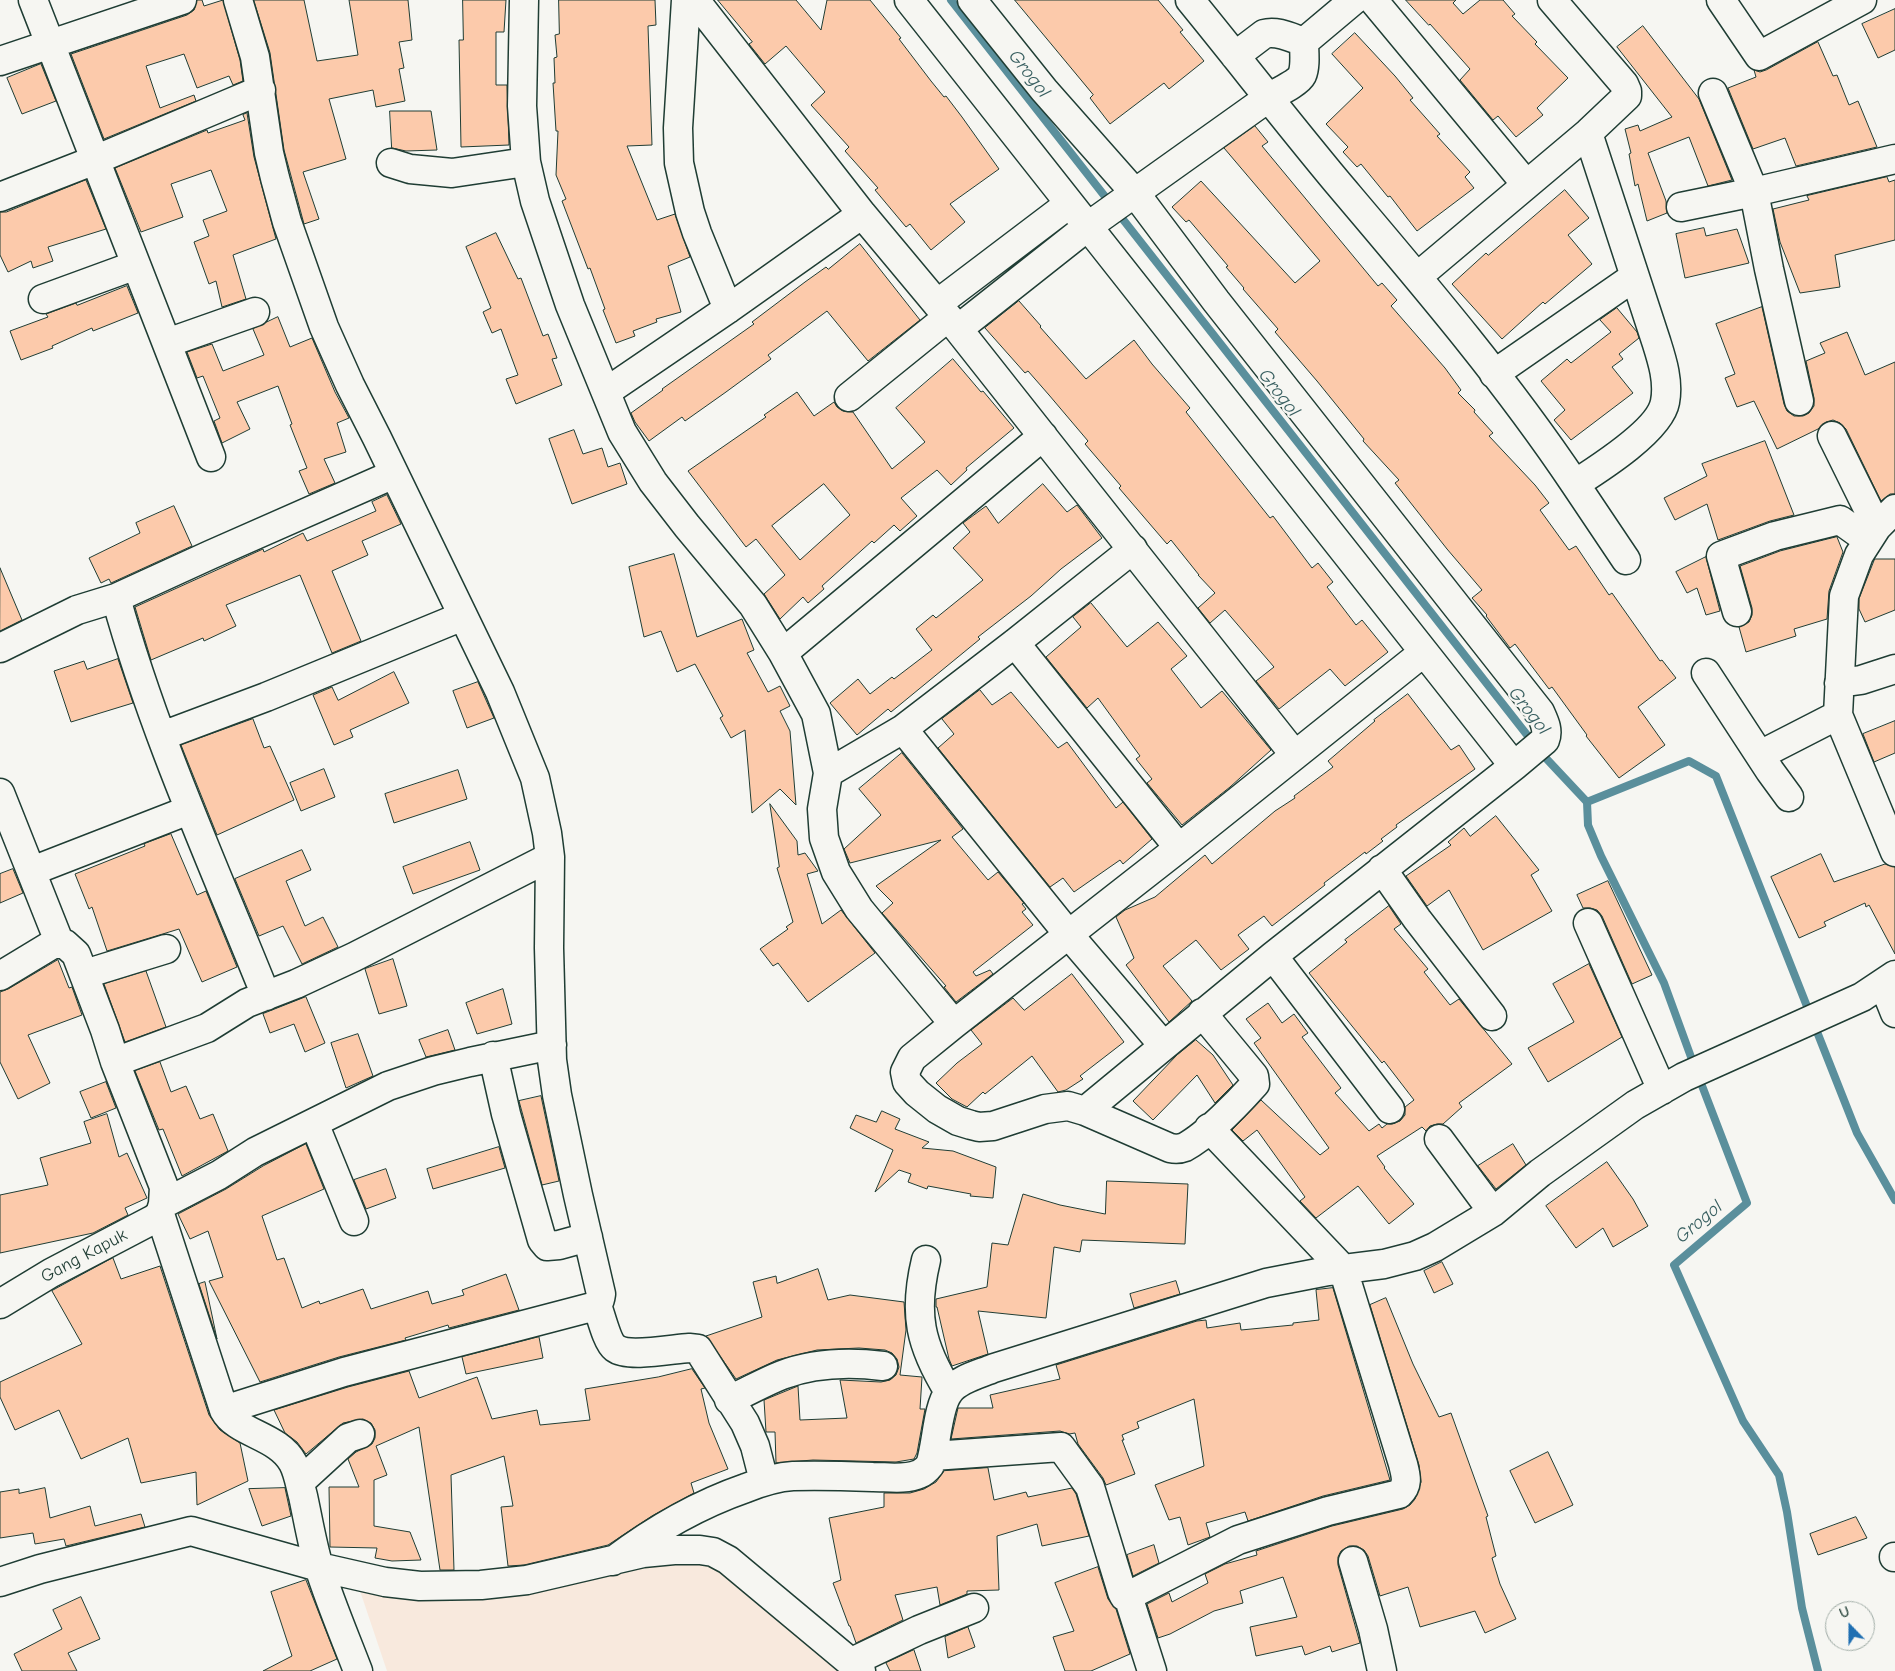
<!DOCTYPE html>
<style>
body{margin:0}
#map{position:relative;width:1895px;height:1671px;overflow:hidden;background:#f6f6f2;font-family:"Comic Neue",sans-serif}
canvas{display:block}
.north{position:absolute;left:1825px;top:1601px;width:50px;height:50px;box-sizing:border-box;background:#f6f6f2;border:1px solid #a0aca6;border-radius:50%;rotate:338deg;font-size:14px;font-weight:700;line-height:20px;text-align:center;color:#1f3d34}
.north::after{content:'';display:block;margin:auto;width:18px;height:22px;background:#1f6fb2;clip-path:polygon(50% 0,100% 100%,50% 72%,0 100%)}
</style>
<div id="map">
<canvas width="1895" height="1671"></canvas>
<div class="north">U</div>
</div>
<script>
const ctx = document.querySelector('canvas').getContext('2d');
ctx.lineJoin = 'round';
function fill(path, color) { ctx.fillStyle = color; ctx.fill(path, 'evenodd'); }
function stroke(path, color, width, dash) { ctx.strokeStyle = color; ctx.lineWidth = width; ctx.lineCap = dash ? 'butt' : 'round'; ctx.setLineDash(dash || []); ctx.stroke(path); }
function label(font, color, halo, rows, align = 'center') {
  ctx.font = font + ' "Comic Neue",sans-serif'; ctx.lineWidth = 4.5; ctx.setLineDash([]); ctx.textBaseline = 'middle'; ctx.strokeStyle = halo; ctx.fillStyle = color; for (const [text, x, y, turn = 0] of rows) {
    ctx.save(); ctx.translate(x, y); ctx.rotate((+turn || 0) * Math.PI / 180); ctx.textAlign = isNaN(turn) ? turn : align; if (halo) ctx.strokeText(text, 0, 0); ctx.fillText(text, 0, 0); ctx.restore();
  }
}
fill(new Path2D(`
 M712,1542l151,129h-476l-33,-98 134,1z`), '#f8e9dd');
stroke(new Path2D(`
 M951,0l591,754 45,48 102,-41 27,15 141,357 38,67
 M1587,802l1,23 13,31 63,127 27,74 56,146 -73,62 69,156 36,54 8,37 15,96 16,63`), '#5a8f9c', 8);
const building = new Path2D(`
 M197,0h5l2,6 19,-6 17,60 3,21 -10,4 -4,-9 -32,12 -13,-34 -38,12 14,42 34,-13 2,6 -92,38 -33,-85 116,-39 7,-5z
 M254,0h50l13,61 41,-6 -9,-55h59l4,40 -13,2 5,26 -5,1 6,32 -29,6 -3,-17 -44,9 17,60 -43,13 16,47 -15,5 -20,-74 -14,-97z
 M463,0h43l-2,32h-8v53h11l2,60 -48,2 -2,-107h4z
 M559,0h96l1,25 -8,1 4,119 -25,1 30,74 18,-6 15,43 -22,9 13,46 -25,7 1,3 -24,9 2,5 -19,7 -13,-33 2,-1 -15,-41 -2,1 -26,-68 4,-2 -10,-24 2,-44h-2l-3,-48h2l-1,-25 3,-1 -2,-22 4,-1z
 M718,0h78l25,30 6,-30h43l31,38 -2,1 32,42 13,16 2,-1 16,21 37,52 -49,35 15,18 -34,28 -21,-26 -4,3 -31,-37 3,-2 -33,-37 4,-4 -38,-42 14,-13 -39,-46 -21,18 -16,-20 3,-2z
 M1015,0h143l25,30 -3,2 24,29 -35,28 -5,-6 -54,41 -20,-26 3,-3z
 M1406,0h50l-3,3 10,11 17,-14h23l12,14 -3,2 25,26 -2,2 33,34 -31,30 6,7 -27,22 -18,-21 -5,4 -33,-40 10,-11 -40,-45 -1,1z
 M1895,9v41l-17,8 -16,-34z
 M1643,26l56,73 33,81 -24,6 -19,-49 -41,16 18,48 1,12 -20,8 -9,-37 -3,2 -6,-32 2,-1 -6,-24 13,-4 2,6 32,-14 -55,-70z
 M1355,33l40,43 18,22 -3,2 30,34 -3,2 33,36 -5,5 9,11 -57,43 -27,-35 -2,1 -27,-33 -4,3 -14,-15 5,-5 -22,-23 37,-36 -31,-34z
 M1818,42l15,34 4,-1 12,30 9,-4 19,46 -81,19 -11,-28 -32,11 -25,-61 28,-11 -2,-7 6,2 6,-2z
 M41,64l15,37 -34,13 -15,-36z
 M390,111h41l6,39 -31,1 -14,-3z
 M247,113l7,44 22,82 -43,16 13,44 -24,8 -6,-26 -7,3 -15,-42 15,-6 -6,-16 24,-9 -16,-41 -40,14 12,33 -42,15 -26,-64 92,-38 1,3 37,-13 -2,-5z
 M1255,126l13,16 -6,4 116,140 4,-3 15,17 -6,6 54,62 16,22 -3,3 17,17 -1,2 19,21 -4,3 46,49 14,18 -9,7 29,40 7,-4 33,49 3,-2 48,68 2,-1 14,18 -38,29 27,38 -46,33 -33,-42 1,-1 -35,-48 -3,2 -34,-45 -5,4 -24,-32 1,-1 -15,-17 10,-8 -35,-41 -52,-66 4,-3 -36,-39 1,-2 -47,-58 -42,-49 3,-3 -35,-40 1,-1 -18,-21 2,-1 -39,-46 -3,2 -14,-15 29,-26 94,102 25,-22 -96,-113z
 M1887,177l2,5 6,-2v60l-60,15 5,32 -40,6 -20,-51 -7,-33 36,-9 -2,-4z
 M86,180l20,49 -58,18 5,14 -20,7 -2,-7 -23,11 -8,-17v-43h6z
 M1565,190l24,28 -21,17 24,29 -47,40 -2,-2 -41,37 -50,-55 34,-31 2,2z
 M1704,228l2,8 31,-7 12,34 -64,15 -9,-44z
 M496,233l22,46 3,-1 22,58 5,-2 9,24 -5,1 10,26 -46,19 -10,-25 12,-4 -17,-46 -9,4 -9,-21 8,-4 -25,-61z
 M860,244l60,76 -52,41 -41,-50 -59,44 3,4 -45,33 -41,29 -3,-4 -33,24 -14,-19 -4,-9 32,-23 -1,-1 92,-65 -2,-2 53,-40 21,-15 2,2z
 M127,286l11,27 -45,18 -1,-3 -40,18 1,2 -32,12 -11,-29 38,-14 -2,-3 30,-11 1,2z
 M1019,301l22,25 -1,1 46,52 48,-39 18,24 38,44 -4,4 84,106 3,-2 39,52 6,-5 15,19 -6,5 29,38 6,-5 26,32 -43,34 -15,-17 -51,40 -23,-28 18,-14 -49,-57 -15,13 -12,-15 17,-15 -17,-18h1l-28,-35 -4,4 -48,-56 2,-2 -36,-42 3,-3 -39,-46 -21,-24 -3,2 -40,-45z
 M1762,307l22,97 3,7 7,5h9l6,-3 5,-7v-8l-8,-37 19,-8 -5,-10 27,-11 18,43 30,-13v132h-5l-9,7 -35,-72 -6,-6 -7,-3 -7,2 -8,7 -41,20 -23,-48 -17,6 -12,-29 10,-4 -19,-50z
 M1617,308l20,24 2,6 -20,16 4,5 -11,8 21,26 -62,47 -17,-20 11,-10 -24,-29 26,-22 4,4 40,-31 -11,-12z
 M278,317l12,30 22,-9 23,54 14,26 -12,5 9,29 -22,7 11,24 -26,11 -10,-23 8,-3 -17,-43 2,-1 -14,-38 -41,16 13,27 -28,14 -8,-22 6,-3 -17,-42 -6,2 -10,-26 25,-8 11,27 41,-16 -11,-26z
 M953,359l28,33 2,-1 31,37 -48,40 1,2 -16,15 -14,-15 -36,28 16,18 -17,15 -6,-6 -20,18 -2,-2 -50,45 2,3 -16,14 -5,-6 -23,22 -16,-25 21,-19 -29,-36 -10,8 -58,-76 78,-54 -2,-2 33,-23 17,24 20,-14 3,5 6,4 10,1 39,57 33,-27 -29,-34zM824,484l26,31 -50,45 -28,-34z
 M574,430l9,24 19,-6 6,19 12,-4 7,21 -55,20 -23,-65z
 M1765,441l29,74 -24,6 -52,19 -11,-36 -32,16 -11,-22 43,-22 -5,-12z
 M1043,484l24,28 10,-7 25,33 -41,31 -30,27 -53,41 2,2 -89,73 -3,-3 -31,26 -27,-32 28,-24 12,15 22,-17 2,2 38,-29 -16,-21 17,-14 3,3 47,-38 -30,-32 17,-16 -7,-9 23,-17 12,17z
 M387,495l14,29 -39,17 6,14 -36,16 29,70 -29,12 -32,-78 -74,30 10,21 -32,15 -1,-3 -52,22 -16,-53 128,-58 1,3 39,-19 4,8 69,-30 -4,-9z
 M174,506l18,40 -81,37 -2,-4 -8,4 -12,-25 51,-25 -4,-10z
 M1837,537l6,15 -14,39 -2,28 -33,10 2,7 -50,16 -7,-25 10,-5 3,-7v-7l-12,-42 40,-15z
 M674,554l23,83 45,-18 12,31 -7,3 21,39 12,-6 10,20 -10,5 10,20 6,74 -16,-16 -28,24 -7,-83 -14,8 -11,-20 3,-2 -28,-52 -18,8 -16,-41 -17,6 -15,-70z
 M1706,557l14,54 -14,4 -9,-27 -10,5 -11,-21z
 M1875,559h20v51l-30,12 -6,-13v-10z
 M0,568l22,52 -22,11z
 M1091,603l36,44 31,-25 29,34 -16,13 30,39 21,-17 49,59 -41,37 -48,38 -35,-42 5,-4 -16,-20 4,-3 -42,-58 -11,10 -41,-51 35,-30 -8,-10z
 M118,659l15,44 -62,19 -17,-51 30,-10 3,8z
 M394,672l15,31 -59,27 3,7 -19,8 -21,-50 19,-8 6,13z
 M478,682l16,36 -27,10 -14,-37z
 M980,690l12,15 19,-13 47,56 9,-6 49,66 7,-6 29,37 -29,25 -3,-4 -46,32 -11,-14 -13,9 -112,-139 16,-14 -12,-15z
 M1408,694l43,56 8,-5 16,24 -79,56 1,2 -16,12 2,2 -17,13 -1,-2 -41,31 1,2 -53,41 -8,-10 -26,19 11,14 -28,21 -25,-30 -33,26 29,35 -23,21 -43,-57 8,-7 -18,-41 9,-7 30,-13 50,-42 7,9 63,-53 20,-13 -1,-2 39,-29 -5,-6 47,-40 -1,-1z
 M253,719l11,29 6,-2 24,54 -77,35 -36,-90z
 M1895,721v32l-21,9 -11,-28z
 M902,753l61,76 -11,8 36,43 10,-8 26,31 -2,1 4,5 -4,3 11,13 -60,47 3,4 14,-6 3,4 -37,28 -12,-15 2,-1 -64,-73 11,-10 -17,-17 65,-46 -91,23 -6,-14 37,-34 -22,-26z
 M324,769l11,28 -34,14 -11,-28z
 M458,770l9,29 -73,24 -9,-29z
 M770,804l27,37 1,14 7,-2 13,18 -11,3 15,50 19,-14 34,43 -67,49 -30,-39 -5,3 -13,-17 28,-20 -2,-2 7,-5 -16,-54 2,-1z
 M1496,816l43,54 -8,5 21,36 -69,39 -34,-60 -22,16 -21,-30 45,-31 -3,-3 16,-14 6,8z
 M171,834l26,61 9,-4 31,76 -35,15 -23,-53 -72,22 -15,-44 -3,2 -14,-35 70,-28 -1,-2z
 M470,842l10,28 -67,24 -10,-27z
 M302,850l9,20 -25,11 19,45 18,-9 15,30 -36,17 -19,-38 -24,10 -24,-57z
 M1821,854l13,28 51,-18 10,3v87l-26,-49 -3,2 -1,-4 -41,19 2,4 -27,12 -28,-61z
 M13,869l10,24 -23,10v-29z
 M1608,881l44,94 -20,9 -30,-68 -5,-6 -7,-2h-7l-6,-13z
 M1389,906l12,18 -7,5 34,40 -4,3 26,33 9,-6 53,65 -53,39 3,4 -19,17h-6l-7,2 -4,5 -4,-4 -45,29 8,11 -1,1 30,36 -25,20 -31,-38 -42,32 -16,-17 5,-4 -48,-67 -14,11 -11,-11 29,-30 59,55 9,-7 -75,-105 7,-5 -15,-19 22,-16 14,20 12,-9 14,19 -6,4 39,51 -6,5 34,38 10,-7 3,4 5,-4h5l8,-3 5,-6v-8l9,-7 -30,-39 -2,2 -73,-90 38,-31 -2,-2z
 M393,959l14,47 -28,8 -14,-45z
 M58,960l11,28 3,-1 10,28 -54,20 22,48 -32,16 -18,-37v-70l8,-3z
 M1589,964l33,73 -74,45 -20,-34 46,-26 -21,-38z
 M146,971l20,56 -41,15 -21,-58z
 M1072,974l52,68 -44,34 3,3 -17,11 -8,2 -26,-36 -47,38 -2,-2 -16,15 -15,-8 -16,-16 21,-20 25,-19 -11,-14 42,-32 11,12z
 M503,989l9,35 -35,10 -11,-31z
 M306,997l19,46 -20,9 -11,-28 -24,9 -7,-19z
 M448,1030l7,20 -29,7 -7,-17z
 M358,1034l15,42 -27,12 -15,-45z
 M1196,1040l17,15 20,30 -18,18 -18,-28 -44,45 -20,-19 44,-46z
 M160,1062l11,30 15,-6 14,33 13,-5 15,37 -46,25 -19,-47 -4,1 -24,-59z
 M106,1082l10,26 -25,10 -11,-26z
 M541,1096l18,85 -17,4 -23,-84z
 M882,1111l18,8 -5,10 34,13 -7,6 31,3 43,16 -3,31 -23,-2 1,-2 -43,-8 -1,3 -19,-7 3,-8 -12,-4 -24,22 18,-42 -43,-22 6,-13 20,7z
 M107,1114l12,43 8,-4 20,45 -22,10 3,7 -35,18 -93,20v-58l48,-10 -8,-27 51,-15 -7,-21z
 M306,1144l18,45 -62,27 15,44 7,-2 18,50 17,-7 1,3 43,-15 8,20 57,-18 4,13 32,-9 -2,-5 44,-16 13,36 -70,18 -1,-3 -43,13 1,2 -67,17 -79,25 -51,-101 14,-4 -15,-46 -18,8 -12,-25 48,-25 37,-23z
 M1513,1144l13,21 -30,24 -18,-23z
 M499,1147l6,21 -72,21 -6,-20z
 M1607,1162l26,37 15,27 -35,21 -10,-19 -27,20 -30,-42z
 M386,1169l10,29 -30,11 -12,-29z
 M1107,1181l81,3 -3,60 -103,-4 -2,12 -26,-5 -8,71 -68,-7 10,43 -36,12 -3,-7 -12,-52h-1v-8l51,-12 5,-44 16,2 15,-51 37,11 45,9z
 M113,1258l8,21 39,-13 49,149 11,15 20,13 8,38 -51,24 -1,-33 -55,11 -13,-45 -47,21 -22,-49 -44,20 -15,-33v-15l82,-38 -30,-53z
 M1442,1262l11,22 -19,9 -10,-22z
 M818,1269l10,31 22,-5 54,7 2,28 -6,45 22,2 -2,32h5l-8,44 -3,6 -18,3 -83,-2 -37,3 -1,-31h-9l-2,-32 34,-14 2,34 47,-2 -7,-38 41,2 9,-2 6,-5 3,-8 -2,-8 -5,-6 -7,-3 -26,-2 -42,2 -40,10 -41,19 -30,-43 56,-19 -9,-35 23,-6 1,7z
 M1176,1281l4,13 -46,14 -4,-14z
 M205,1282l12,57 -18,-55z
 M1333,1288l57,192 -67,16 -75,25 -3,-9 -39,11 4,14 -22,8 -8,-28 -11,3 -14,-35 49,-19 -10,-67 -57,23 2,6 -17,7 2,5h-2l13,34 -29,11 -3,-7 -25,-34 -3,-11 -6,1 -9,-3 -109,8 7,-31h35l-3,-13 70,-16 -4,-14 141,-44 9,-1 1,8 33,-5 1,7 52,-5v-2l26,-3 -3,-30z
 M1386,1298l27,66 26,53 12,-4 37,103 -2,1 10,39 -4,2 8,26 16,35 -31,14 -10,-22 -55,16 -12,-40 -28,9 -12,-40 -4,-6 -7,-4h-8l-8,5 -3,6v8l22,78 -28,9 -2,-6 -25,9 -3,-9 -46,10 -6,-29 47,-10 -14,-40 -43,14 3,12 -29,8 -44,23 -12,4 -11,-34 22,-11 3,9 36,-19 -3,-9 20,-10 32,-9 -1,-4 76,-25 71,-17 7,-4 5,-6 6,-17 -2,-17 -49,-160z
 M539,1337l4,21 -77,16 -4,-17z
 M692,1369l13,19 -4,1 8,34 19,46 -37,14 3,10 -42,23 -44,29 -84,20 -16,1 -7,-59 12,-1 -9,-50 -53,19 3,95h-14l-21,-143 -43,19 11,29 -13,5v46l36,6 11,28 -29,1 -17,-3 2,-10 -47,-1 -1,-60h30l-11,-28 8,-7 16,-8 3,-6v-8l-4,-7 -8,-4 -20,4 -37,31 -9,-12 -12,-9 -11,-23 74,-23 61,-16 10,27 58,-21 15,42 45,-9 3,15 50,-5 -5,-31 73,-12z
 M1548,1452l25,53 -38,18 -25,-52z
 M988,1468l6,32 32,-8 2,5 44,-9 4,6 13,42 -47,10 -5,-22 -40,12 2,54 -32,1v3l-27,11 -3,-18 -42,8 8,25 -47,23 -6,-17h-1l-16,-43 8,-3 -12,-62 55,-11v-14h26l14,-4 12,-7 8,-11z
 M45,1488l5,30 40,-12 5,20 46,-12 4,13 -79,19 -2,-7 -29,5 -2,-11 -33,5v-46l19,-3v4z
 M285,1488l6,28 -29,10 -13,-37z
 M1856,1517l11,21 -49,17 -8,-21z
 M1154,1545l5,18 -26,13 -6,-21z
 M1098,1567l10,32 8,10 14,45 -39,17h-26l-12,-34 21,-6 -19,-48z
 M306,1580l31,79 -27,12h-47l29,-15 -21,-64z
 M81,1597l19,42 -32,14 9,18h-55l-8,-17 48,-25 -9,-19z
 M968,1627l7,20 -27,11 -3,-21z
 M914,1650l7,21h-31l-4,-8z`);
fill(building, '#fccaab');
stroke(building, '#1f3d34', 1);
const minor = new Path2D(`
 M33,0l178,457
 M524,0l-2,106 4,56 9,39 35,104 52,127 31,50 34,44 66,79 30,48 33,61 12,59 -6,36 2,29 12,34 23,37 95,115
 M686,0l-8,128 1,35 11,49 7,21 31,76
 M695,0l167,214 96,115 336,425
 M909,0l515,652 -245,196 -225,176 -42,34 -7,14 2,10 10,11 20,16 21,12 13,4 8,2 14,-1 52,-17 23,-3 17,5 85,37c5,1 10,1 15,-1 22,-12 53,-44 70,-63l-1,-8 -52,-63
 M972,0l72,90 91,103 81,108 324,411c4,9 9,18 5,28l-31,26 -90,-114
 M1190,0c49,60 97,122 147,182 83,98 167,196 238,302 25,-16 85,-54 90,-82 4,-21 -3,-42 -9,-61l-68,-208
 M1373,0l153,184
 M1721,0l38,56 103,-56
 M1235,56l29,-22c13,-4 28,4 40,8l50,-42
 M0,61l182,-61
 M1713,93l41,99 141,-33
 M391,163l19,6 42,4 74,-11
 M0,197l95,-37 166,-70
 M1681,207l73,-15 15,77 30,132
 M1417,277l171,-144 39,-37v-5l-3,-7 -72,-84
 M43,299l93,-34
 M937,304l132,-100
 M958,329l129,-102 181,-129c8,-5 30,-15 34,-23 4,-9 2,-24 2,-33
 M167,343l88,-31
 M1494,374l140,-97
 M606,392l122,-83 134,-95
 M849,397l99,-80
 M1832,436l45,91
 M1575,484l51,76
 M1895,509l-18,18 -18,28 -15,41 -6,119 57,137
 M116,598c38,137 97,266 150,398
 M1737,612l-16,-56 54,-20 65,-16 28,20
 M1015,643l164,205
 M0,648l77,-38 39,-12 94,-43 184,-81
 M783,653l260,-217
 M1706,673l64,98 19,26
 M1839,683l22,-3 34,-11
 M903,729l166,206 94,110
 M162,736l104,-39 197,-81
 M1760,755l78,-40
 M828,773l75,-44 112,-86 118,-94
 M0,793l60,151
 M1382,869l35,50 75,97
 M32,871l157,-61
 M1588,923l74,167
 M1273,956l117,153
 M85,974l81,-25
 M0,976l53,-32h12l11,10 29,76 10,32 49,125 -1,17 -3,10 -6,5 -103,54 -51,31
 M1883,983l12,30
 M493,1056l13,58 36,126 5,6 12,-1 29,-8
 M115,1062l92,-34 40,-25 49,-19 58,-27 196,-100
 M1085,1111l188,-155 241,-190
 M314,1123l40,98
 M1439,1139l54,73
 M163,1204l56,-29 36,-23 133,-66 45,-15 37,-9 82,-17
 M160,1214l64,196c13,24 54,25 69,53 5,9 7,22 10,33 5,23 9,48 16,71 11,35 26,70 39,104
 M926,1260c-13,54 -6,85 23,132
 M597,1305c4,11 10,37 18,43 13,10 57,1 74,0l9,1 47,74 10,23 9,35
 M729,1400c18,-8 35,-18 53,-25 32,-12 68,-13 101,-9
 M224,1410l120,-38 248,-65c7,-2 8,-6 9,-13l-23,-99 -21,-100 -5,-35 -3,-112 1,-91 -3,-24 -12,-55 -35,-86 -123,-254 -27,-53 -26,-58 -37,-105 -12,-44 -6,-25 -14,-96 -17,-57
 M933,1456l128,-9 29,40 32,105 2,4h4l110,-56 90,-29 71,-17c10,-9 7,-18 4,-30l-60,-195 -134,-141
 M300,1482l48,-44 12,-4
 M1894,1557h1
 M613,1561c41,-31 84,-56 133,-73 15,-6 31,-11 47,-12 27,-1 54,0 80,1 14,0 33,3 46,-3 5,-2 8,-5 11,-9 7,-20 7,-58 19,-73 9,-13 31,-18 45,-24l272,-85 62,-12 56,-7 31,-8 20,-9 58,-35 47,-39 95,-68 49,-28 178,-80 33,-22
 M1353,1561l20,68 9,42
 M0,1582l40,-13 151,-38 128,36 66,15 35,4 61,-1 46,-5 116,-27 31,-3h26l13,2 15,8 133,111
 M1128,1596l24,75
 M852,1662l67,-32 55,-22`);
stroke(minor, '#1f3d34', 31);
stroke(minor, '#f6f6f2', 28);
label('18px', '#1f3d34', '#f6f6f2', [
 ["Gang Kapuk",84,1256,-28]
]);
label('italic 19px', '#385f60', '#f6f6f2', [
 ["Grogol",1029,74,52],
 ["Grogol",1279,393,52],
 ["Grogol",1529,711,52],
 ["Grogol",1699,1222,-40]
]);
</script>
